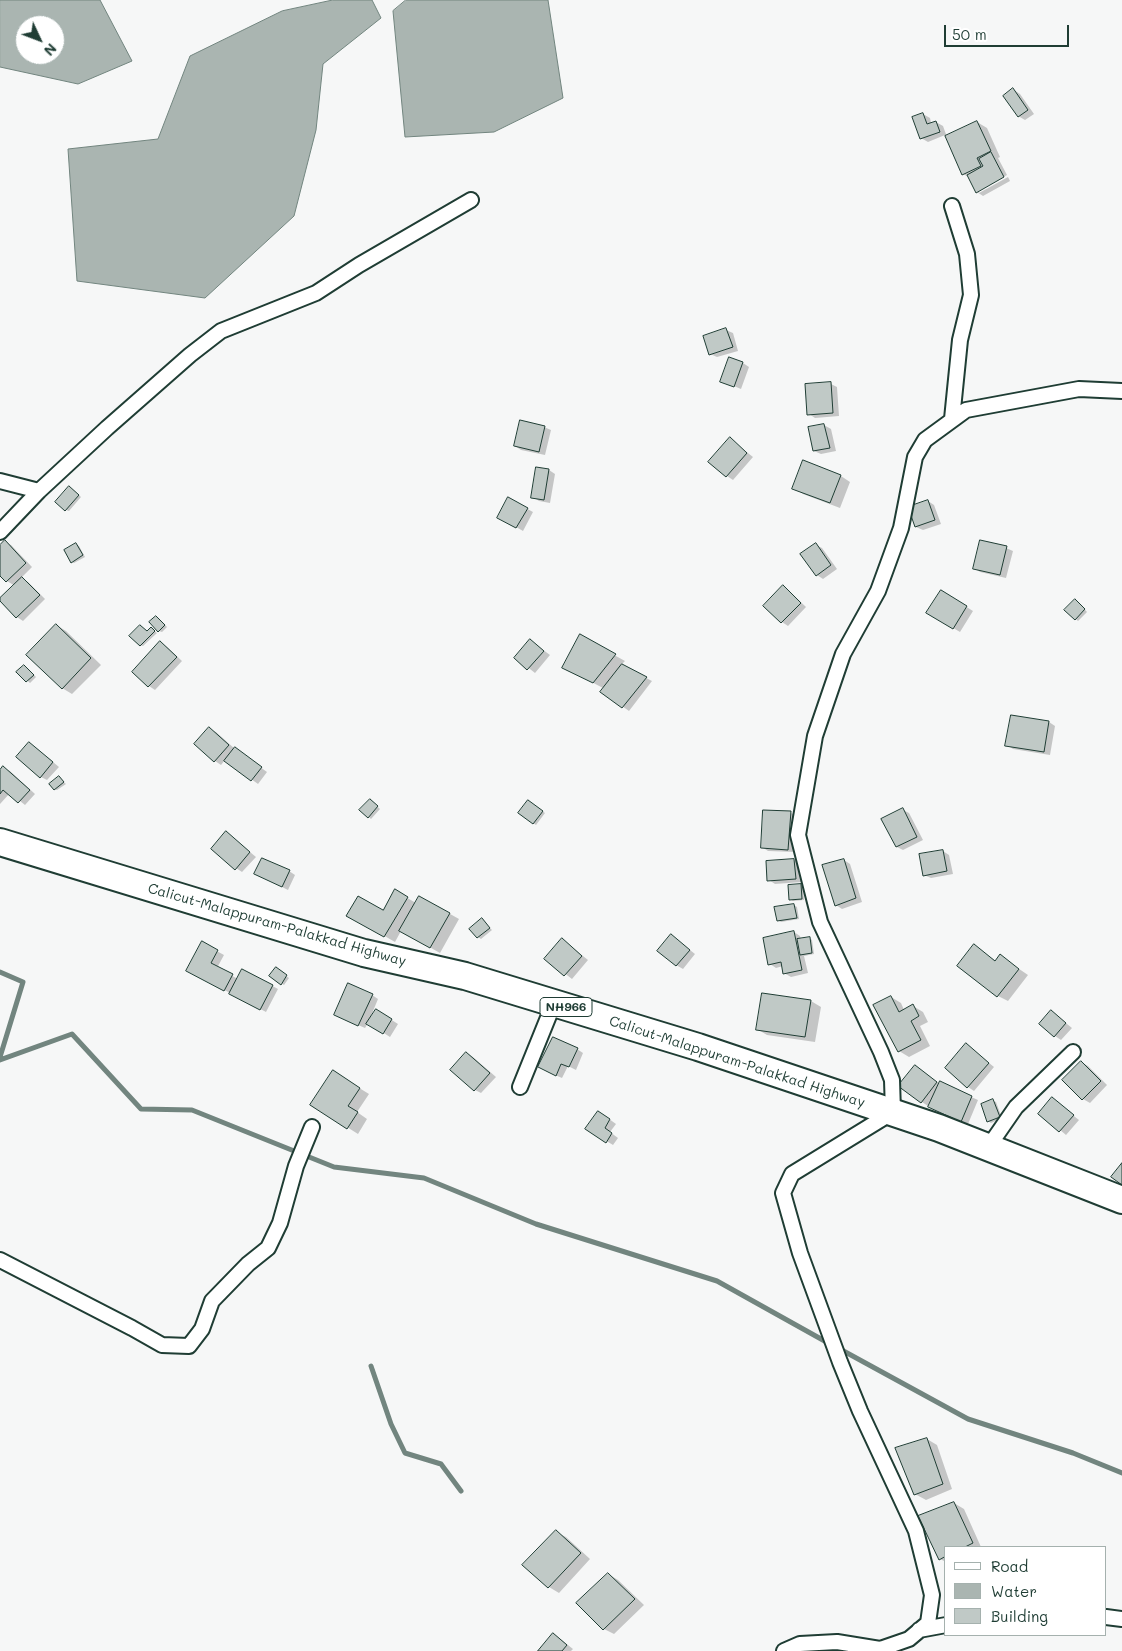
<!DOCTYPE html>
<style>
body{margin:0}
#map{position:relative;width:1122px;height:1651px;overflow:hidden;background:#f6f7f7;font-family:Mali,sans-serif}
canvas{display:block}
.legend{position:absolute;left:944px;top:1546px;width:162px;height:90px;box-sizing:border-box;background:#fff;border:1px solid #a5b1ae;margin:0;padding:6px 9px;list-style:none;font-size:15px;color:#1f3d34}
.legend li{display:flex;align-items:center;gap:10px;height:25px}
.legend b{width:25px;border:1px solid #a5b1ae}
.north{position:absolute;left:15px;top:15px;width:50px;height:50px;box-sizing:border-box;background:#fff;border:1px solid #a5b1ae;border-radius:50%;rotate:133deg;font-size:14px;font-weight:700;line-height:20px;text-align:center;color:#1f3d34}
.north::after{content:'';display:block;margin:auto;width:18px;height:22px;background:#1f3d34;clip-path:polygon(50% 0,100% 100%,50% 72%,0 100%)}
.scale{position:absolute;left:944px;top:25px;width:125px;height:22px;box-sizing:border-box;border:2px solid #1f3d34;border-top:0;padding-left:6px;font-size:15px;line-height:18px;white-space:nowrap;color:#1f3d34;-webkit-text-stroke:4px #fff;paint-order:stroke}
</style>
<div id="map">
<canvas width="1122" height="1651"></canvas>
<ul class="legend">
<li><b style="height:6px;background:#fff"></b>Road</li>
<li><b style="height:14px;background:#aab5b1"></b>Water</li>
<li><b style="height:14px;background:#c0c9c6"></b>Building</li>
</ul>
<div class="north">N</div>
<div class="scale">50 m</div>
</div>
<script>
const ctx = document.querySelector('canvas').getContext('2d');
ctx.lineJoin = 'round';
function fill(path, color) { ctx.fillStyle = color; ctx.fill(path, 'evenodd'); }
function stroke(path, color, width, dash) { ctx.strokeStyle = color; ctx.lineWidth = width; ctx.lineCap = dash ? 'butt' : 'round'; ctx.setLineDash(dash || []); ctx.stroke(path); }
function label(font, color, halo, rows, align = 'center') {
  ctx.font = font + ' Mali,sans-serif'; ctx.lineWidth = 4; ctx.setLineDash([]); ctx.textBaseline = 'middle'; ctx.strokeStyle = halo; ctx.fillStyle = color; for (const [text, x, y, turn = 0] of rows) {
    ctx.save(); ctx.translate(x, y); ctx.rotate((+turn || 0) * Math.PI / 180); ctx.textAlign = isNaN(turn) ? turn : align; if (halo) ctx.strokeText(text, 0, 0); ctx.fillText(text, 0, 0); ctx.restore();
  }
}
const water = new Path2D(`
 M0,0h100l32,61 -54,23 -78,-17zM25,25h30v30h-30z
 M333,0h39l9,18 -58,46 -7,66 -22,86 -89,82 -128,-17 -9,-132 90,-10 32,-83 92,-45z
 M406,0h142l15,98 -69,34 -89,5 -12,-126z`);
fill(water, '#aab5b1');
stroke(water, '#72857f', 1);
fill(new Path2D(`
 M1014,90l6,4 14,20 -9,6 -7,-4z
 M923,114l7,4 1,5 5,-1 7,4 4,11 30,-15 10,6 13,29 -2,1 9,17 -28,15v3l29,-16 2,4 -27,15 -6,-4 -8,-15 -6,-3 -18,-39 -17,7 -7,-4z
 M726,330l7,3 5,18 -21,6 -7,-3z
 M743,363l6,4 -8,22 -19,-8z
 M831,384l6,3 2,29 -24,2 -6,-4z
 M824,425l7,4 5,22 -15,3 -7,-3z
 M544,427l7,3 -6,25 -24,-5 -6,-4z
 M730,439l23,18 -20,23 -6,-4z
 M549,470l6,4 -5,29 -11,-2 -6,-4z
 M841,476l9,6 -10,26 -37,-14 -9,-6z
 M72,489l9,8 -12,14 -3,-1z
 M509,499l24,13 -10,19 -24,-14z
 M928,501l6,4 7,19 -18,6 -7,-3 -7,-20z
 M5,542l6,3 21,22 -11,11 7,4 17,17 -22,22 -6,-4 -17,-17 15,-14 -8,-5 -7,-7v-27z
 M76,544l3,2 6,11 -11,6 -2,-1z
 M816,545l6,3 15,21 -14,10 -6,-4z
 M1006,548l7,3 -7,27 -26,-6 -6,-4z
 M783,587l6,4 17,16 -18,19 -6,-4z
 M941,591l32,20 -13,21 -32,-19z
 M1078,602l9,10 -9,9 -12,-11z
 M159,619l8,8 -5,5 -3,-1z
 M56,625l10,6 35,34 -29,29 -10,-6z
 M141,626l6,6 4,-4 6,5 -14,13 -3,-1z
 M580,636l45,25 -4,4 31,16 -23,30 -27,-19 3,-3 -31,-16z
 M531,641l19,14 -15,18 -19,-15z
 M161,643l6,4 15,14 -27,29 -6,-4z
 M27,668l9,9 -6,6 -12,-11z
 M1049,722l6,4 -5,29 -37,-6 -6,-4z
 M209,729l7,3 19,17 32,23 -9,12 -33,-24 -4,5 -6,-4z
 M35,747l24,20 -12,13 -6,-3z
 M3,768l7,3 25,23 -10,11 -15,-12 -10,11v-33z
 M59,778l7,6 -9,6 -3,-1z
 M372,802l8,7 -9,10 -10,-9z
 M531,803l14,10 -9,12 -3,-2z
 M903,810l6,3 14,27 -20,10 -6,-3z
 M791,813l6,3 -2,36 -27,-1 -6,-4z
 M227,833l29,24 -14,15 -6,-4z
 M943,851l6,4 4,19 -22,4 -7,-3z
 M794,860l7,4 1,18 -27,2 -6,-4 -2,-18z
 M844,860l6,4 12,38 -20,7 -6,-4z
 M289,871l6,4 -7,15 -26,-13z
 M801,885l2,1 1,14 -11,1 -3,-2z
 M395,891l21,12 4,-6 39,22 -19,34 -39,-22 -6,11 -47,-27 35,-3z
 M794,905l3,2 2,12 -18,3 -3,-2z
 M482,920l10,10 -11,9 -3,-2z
 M794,932l6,4 1,4 8,-2 3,2 2,14 -10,2 4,17 -17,4 -7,-4 -1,-7 -7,2 -6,-4z
 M671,935l24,19 -12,15 -7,-4z
 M202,943l22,12 -7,13 21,11 5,-9 35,19 -12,23 -72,-38z
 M568,944l20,16 -16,19 -26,-20z
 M974,946l22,15 4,-5 28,19 -20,26 -10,-5z
 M276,969l13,9 -5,7 -13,-9z
 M763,994l48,7 10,6 -6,35 -48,-7 -10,-6z
 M372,995l6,4 -7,17 1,1 4,-7 22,14 -8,13 -22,-14 -3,5 -23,-10z
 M891,997l10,6 3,7 9,-4 10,6 5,10 -8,4 10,20 -21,11 -10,-6z
 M1051,1011l21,17 -11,12 -6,-4z
 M967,1045l27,22 -20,24 -6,-4z
 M577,1049l6,4 -7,17 -8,-4 -6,12 -16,-7z
 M467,1053l6,4 23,20 -15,16 -6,-3z
 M1081,1062l7,4 19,19 -17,18 -7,-4 -19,-19z
 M915,1066l25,18v-1l38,17 -10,24 -32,-13 -5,-9 -3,4 -6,-4z
 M343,1078l26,16 -12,18 10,7 -9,15 -46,-29z
 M1052,1099l27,21 -13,15 -26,-22z
 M993,1101l3,1 6,16 -11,5 -3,-2z
 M605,1116l11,8 -6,8 8,6 -5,7 -26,-16z
 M927,1439l10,6 15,44 -26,11 -11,-6z
 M954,1503l10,6 17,38h-35v15l-6,-3z
 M556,1532l10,5 24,22 -31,34 -10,-6 -26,-22z
 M608,1574l10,6 26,25 -30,29 -10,-5z
 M554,1634l19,15 -2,2h-32z`), '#0003');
stroke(new Path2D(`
 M0,972l23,10 -23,75
 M0,1060l72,-26 69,75 51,1 142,57 90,11 112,46 181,57 113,63
 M838,1348l130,71 105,34 49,20
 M371,1366l20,58 14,29 36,11 20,27`), '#72857f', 5);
const building = new Path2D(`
 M1013,88l15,22 -10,7 -15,-21z
 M923,113l4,11 9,-3 4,11 -20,7 -8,-22z
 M977,121l14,30 -14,7 4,8 -19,9 -17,-39z
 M991,152l13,25 -28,16 -9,-18 16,-9 -4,-7z
 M726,328l7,19 -24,8 -6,-19z
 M729,357l14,5 -9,25 -14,-5z
 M831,382l2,31 -26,2 -2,-31z
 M520,420l25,6 -6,26 -25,-6z
 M824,424l6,24 -17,3 -5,-24z
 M730,437l17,16 -21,24 -18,-15z
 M803,460l38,15 -11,28 -38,-14z
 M536,467l13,2 -5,31 -13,-2z
 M69,486l10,9 -14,16 -10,-9z
 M508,497l20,11 -12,20 -19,-10z
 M928,500l7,20 -20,7 -7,-20z
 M5,540l21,23 -20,19 -6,-6v-31z
 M980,540l27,6 -7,29 -27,-6z
 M76,543l7,12 -12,8 -7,-13z
 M816,543l15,22 -15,11 -16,-22z
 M22,577l18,18 -24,23 -16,-17v-3z
 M783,585l18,18 -20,20 -18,-17z
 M941,590l26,16 -14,23 -27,-16z
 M1075,599l10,10 -10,11 -11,-10z
 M156,616l9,9 -7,7 -9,-10z
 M56,624l35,34 -29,31 -36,-34z
 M140,625l7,6 4,-4 4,4 -15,15 -11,-10z
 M580,634l36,20 -23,29 -31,-15z
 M530,639l14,12 -17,19 -13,-12z
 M160,641l17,16 -29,30 -16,-15z
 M622,664l25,13 -25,31 -22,-16z
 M24,665l10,10 -8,7 -10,-10z
 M1011,715l38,6 -5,31 -39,-6z
 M209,727l20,18 -15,17 -20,-18z
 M29,742l24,20 -13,16 -24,-21z
 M235,747l27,20 -11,14 -27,-20z
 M3,766l27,24 -12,13 -15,-13 -3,4v-24z
 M59,776l5,6 -10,8 -5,-6z
 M370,799l8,7 -10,12 -9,-8z
 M528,800l15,11 -10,13 -15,-11z
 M903,808l14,29 -21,10 -15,-28z
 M763,810l28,1 -3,39 -27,-2z
 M226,831l24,21 -15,18 -24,-21z
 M943,850l4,21 -24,5 -4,-22z
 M262,858l28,12 -8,17 -28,-13z
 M794,859l2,20 -29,2 -1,-20z
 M844,859l12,39 -21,8 -13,-41z
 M801,884l1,15 -13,1 -1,-15z
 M395,889l13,8 -24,40 -38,-21 12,-20 25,14z
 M419,896l31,17 -20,35 -31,-17z
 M794,904l3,14 -20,3 -3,-14z
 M482,918l8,10 -13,10 -8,-9z
 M794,931l8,39 -19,4 -2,-12 -13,3 -5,-27z
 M671,934l19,16 -14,16 -19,-15z
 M810,937l2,16 -12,2 -3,-16z
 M562,938l20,18 -18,20 -20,-17z
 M202,941l16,9 -7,13 22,11 -9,17 -38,-20z
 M974,944l21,17 5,-7 19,15 -22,28 -40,-31z
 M276,967l11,8 -6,10 -12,-9z
 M242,969l31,16 -13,25 -31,-16z
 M348,983l25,11 -15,32 -24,-11z
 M762,993l49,7 -6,37 -49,-7z
 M891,996l8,16 14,-8 6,12 -8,5 10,19 -23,12 -25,-47z
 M376,1009l16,10 -9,15 -17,-10z
 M1051,1010l15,13 -12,14 -15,-13z
 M553,1037l25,11 -9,19 -8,-3 -5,12 -18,-9z
 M966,1043l23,20 -22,25 -22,-20z
 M466,1052l24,21 -16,18 -24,-21z
 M1081,1061l20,20 -19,19 -20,-20z
 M915,1065l22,17 -16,21 -23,-17z
 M333,1070l27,18 -12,18 10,6 -11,17 -37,-24z
 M940,1081l32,15 -11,26 -33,-15z
 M1052,1097l22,18 -15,17 -21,-18z
 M993,1099l7,18 -13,5 -6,-18z
 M598,1111l12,8 -5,9 7,5 -6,10 -21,-14z
 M1122,1163v22l-11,-8z
 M927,1438l16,46 -29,11 -19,-47z
 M954,1502l19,41 -8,4h-19v9l-7,4 -21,-44z
 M556,1530l25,23 -33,35 -26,-23z
 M608,1573l27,26 -32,31 -27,-27z
 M553,1633l14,12 -5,6h-24z`);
fill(building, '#c0c9c6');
stroke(building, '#1f3d34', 1);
const street = new Path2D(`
 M952,206l15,48 4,41 -11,45 -8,79
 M0,481l39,10
 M0,532l39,-41 68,-63 83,-73 31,-24 95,-38 43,-28 112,-65
 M520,1087l34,-84
 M989,1146l27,-39 57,-55
 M0,1260l132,68 30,17 27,1 13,-17 10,-28 36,-37 20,-16 12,-25 16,-57 16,-39
 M1106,1617l16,2
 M919,1630l27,-5
 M784,1651l16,-7 37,-2 43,7 29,-10 19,-16 4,-28 -16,-64 -56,-120 -20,-49 -40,-109 -17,-60 9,-19 101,-62 -1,-32 -11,-28 -61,-130 -22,-87 17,-99 28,-82 35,-63 23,-63 14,-71 10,-17 41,-30 113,-21 43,2`);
const highway = new Path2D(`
 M0,842l364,111 101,23 233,71 241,81 183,72`);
stroke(street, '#1f3d34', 18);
stroke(highway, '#1f3d34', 30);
stroke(street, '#fff', 14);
stroke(highway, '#fff', 26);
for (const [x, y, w] of [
 [566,1007,52]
]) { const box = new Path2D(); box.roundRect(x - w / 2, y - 9.5, w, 19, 4); ctx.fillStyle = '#fff'; ctx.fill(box); stroke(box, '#1f3d34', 1); }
label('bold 12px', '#1f3d34', null, [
 ["NH966",566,1007]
]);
label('14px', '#1f3d34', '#fff', [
 ["Calicut-Malappuram-Palakkad Highway",277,925,16],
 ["Calicut-Malappuram-Palakkad Highway",737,1062,18]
]);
</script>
